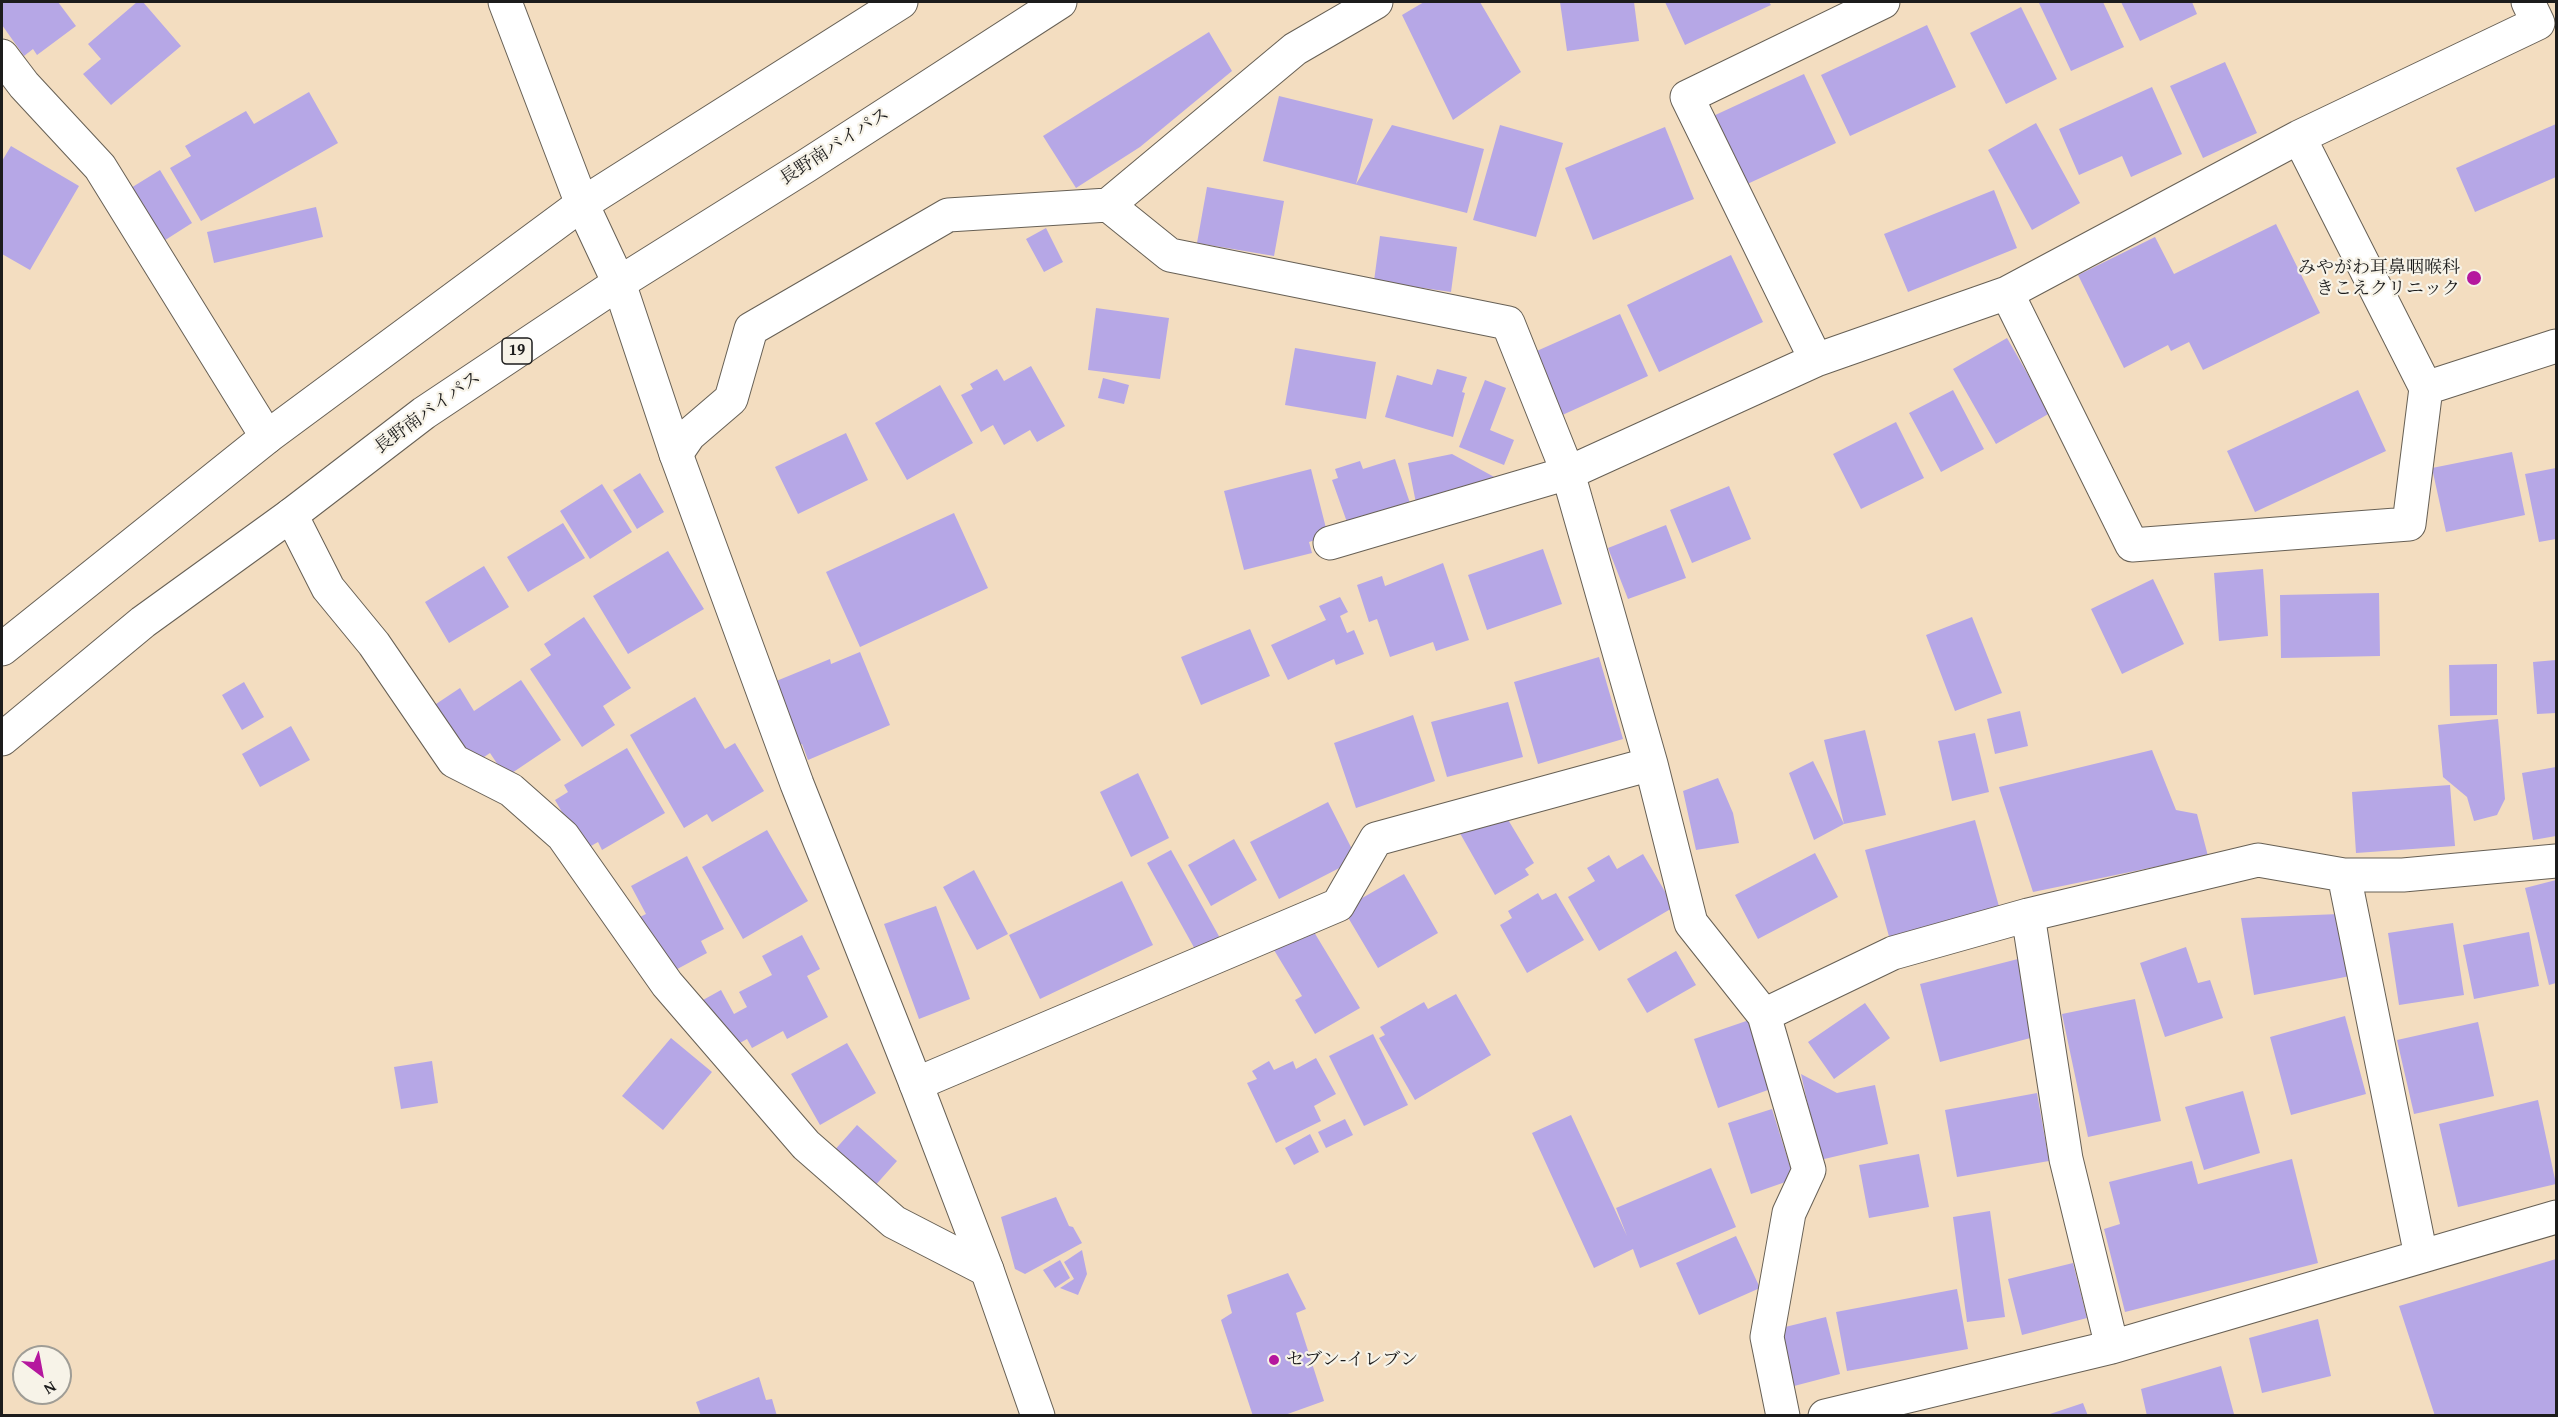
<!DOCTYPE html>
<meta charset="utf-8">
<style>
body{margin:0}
#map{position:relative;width:2558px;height:1417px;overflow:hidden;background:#f3ddc0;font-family:"Gentium Book Plus",serif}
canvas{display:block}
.frame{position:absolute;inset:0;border:3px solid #1c1c1c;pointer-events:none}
.north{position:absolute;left:12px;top:1345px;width:60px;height:60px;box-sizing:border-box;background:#f7f3e8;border:2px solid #9f9d96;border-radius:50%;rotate:148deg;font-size:16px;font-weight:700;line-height:24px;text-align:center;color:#1c1c1c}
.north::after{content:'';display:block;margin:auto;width:21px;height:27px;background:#b5179e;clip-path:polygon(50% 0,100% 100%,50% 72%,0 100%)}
</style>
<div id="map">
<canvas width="2558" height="1417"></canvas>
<div class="frame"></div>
<div class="north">N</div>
</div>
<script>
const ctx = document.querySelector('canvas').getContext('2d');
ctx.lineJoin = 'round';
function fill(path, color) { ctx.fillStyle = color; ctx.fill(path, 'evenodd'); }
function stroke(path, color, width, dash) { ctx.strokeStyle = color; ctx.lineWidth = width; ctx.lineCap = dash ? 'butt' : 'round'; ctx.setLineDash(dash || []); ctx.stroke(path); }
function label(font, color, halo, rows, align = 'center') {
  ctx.font = font + ' "Gentium Book Plus","Noto Serif JP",serif'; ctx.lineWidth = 4.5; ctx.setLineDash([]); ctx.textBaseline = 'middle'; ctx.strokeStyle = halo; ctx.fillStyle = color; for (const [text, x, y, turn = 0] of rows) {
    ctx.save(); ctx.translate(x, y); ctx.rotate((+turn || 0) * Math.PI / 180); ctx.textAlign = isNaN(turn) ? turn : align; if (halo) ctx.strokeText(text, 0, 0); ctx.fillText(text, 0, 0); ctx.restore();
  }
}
fill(new Path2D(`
 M2,2h56l18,24 -39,29 -4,-6 -9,7 -22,-31z
 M137,2h6l38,44 -70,59 -28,-31 18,-15 -13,-15z
 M1424,2h56l41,70 -68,48 -51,-105z
 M1560,2h74l5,39 -72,10z
 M1665,2h104l2,3 -86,40z
 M2043,2h60l21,45 -53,24 -32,-68z
 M2121,2h71l5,12 -57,27z
 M2021,7l36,72 -51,25 -36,-71z
 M1927,25l29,62 -106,49 -29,-61z
 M1209,32l23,39 -92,76 -64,41 -33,-52z
 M2225,62l32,71 -54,25 -33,-72z
 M1804,74l32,69 -93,43 -32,-69z
 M2152,87l30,67 -51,23 -9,-21 -43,19 -20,-46z
 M309,92l29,51 -137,78 -31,-53 21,-12 -6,-10 61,-35 8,13z
 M1279,96l94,23 -17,65 36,-59 92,24 -17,64 -204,-52z
 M2036,123l44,80 -48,27 -44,-80z
 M2556,124v53l-81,35 -19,-44z
 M1500,125l63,18 -27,94 -63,-17z
 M1665,127l29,72 -101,41 -28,-72z
 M11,146l68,40 -49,84 -28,-16v-93z
 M160,170l32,53 -33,21 -33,-53z
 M1207,187l77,14 -10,55 -77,-13z
 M1994,190l23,58 -109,44 -24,-58z
 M316,207l7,30 -109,26 -7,-31z
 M2276,224l44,89 -117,57 -14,-28 -18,9 -3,-6 -44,23 -46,-93 77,-38 19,37z
 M1046,228l17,34 -19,10 -18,-33z
 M1380,236l77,11 -6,45 -77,-11z
 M1731,255l32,67 -104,50 -32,-67z
 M1096,308l73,10 -9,61 -72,-9z
 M1620,314l28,62 -90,41 -28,-63z
 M2007,338l43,75 -54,31 -43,-75z
 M1295,348l81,14 -10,57 -81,-14z
 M1031,366l34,60 -28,16 -7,-12 -26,15 -11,-20 -12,7 -20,-37 12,-6 -3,-5 27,-15 7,12z
 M1437,369l30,8 -5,15 3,1 -12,44 -68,-20 12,-42 35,10z
 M1103,378l26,7 -5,19 -26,-6z
 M1485,380l21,8 -16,42 24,10 -10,25 -45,-18z
 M940,385l33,58 -66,37 -32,-57z
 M1953,390l31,59 -43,23 -32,-59z
 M2358,390l28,61 -131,61 -28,-61z
 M1896,422l28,56 -63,31 -28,-55z
 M846,433l22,47 -70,34 -23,-47z
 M2512,452l13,63 -79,17 -14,-64z
 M1452,454l46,25 -82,24 -8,-40z
 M1395,459l15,44 -62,22 -16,-45 6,-2 -3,-9 25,-8 3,8z
 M2556,468v71l-17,3 -14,-68z
 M1311,469l17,67 -19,6 3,11 -68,17 -20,-79z
 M640,473l24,39 -27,17 -24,-39z
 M602,484l30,48 -42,27 -30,-48z
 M1729,486l22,53 -59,24 -22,-53z
 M954,513l34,75 -128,59 -34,-75z
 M563,523l22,35 -57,34 -21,-35z
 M1666,525l20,53 -58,21 -20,-51z
 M1543,549l19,55 -75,26 -19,-55z
 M668,551l36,58 -76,45 -35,-58z
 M1443,563l26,77 -33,11 -3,-9 -43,15 -13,-38 -8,3 -12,-37 25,-9 3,10z
 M484,566l25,41 -60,36 -24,-41z
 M2263,569l5,67 -49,5 -5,-68z
 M2153,579l31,65 -62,30 -31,-65z
 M2379,593l1,63 -99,2 -1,-63z
 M1340,597l8,15 -8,4 7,17 7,-3 10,24 -28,11 -2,-6 -46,21 -17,-35 55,-25 -7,-14z
 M584,617l47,71 -28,18 12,19 -33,22 -52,-78 21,-14 -7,-11z
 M1972,617l30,76 -47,18 -29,-76z
 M1250,629l20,47 -69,29 -20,-48z
 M860,652l30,73 -82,35 -6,-16 -6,3 -27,-63 61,-25 1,5z
 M1599,657l24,82 -85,25 -24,-82z
 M2556,660v53l-19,1 -4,-52z
 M2497,664v51l-47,1 -1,-51z
 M521,680l40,60 -55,37 -16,-24 -18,12 -39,-59 27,-18 14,23z
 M244,682l20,35 -22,13 -20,-35z
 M695,697l30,52 10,-6 29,48 -52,31 -5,-8 -23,14 -54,-93z
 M1508,702l15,55 -76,20 -16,-55z
 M2020,711l8,35 -33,8 -8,-35z
 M1413,715l22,66 -79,27 -22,-65z
 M2498,719l7,80 -8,16 -23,6 -7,-24 -24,-20 -5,-52z
 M291,726l19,34 -50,27 -18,-33z
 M1865,730l21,85 -42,9 -30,16 -25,-67 24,-12 31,63 -20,-84z
 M1975,733l14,59 -37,9 -14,-60z
 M627,748l38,65 -63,37 -4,-8 -14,8 -29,-50 13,-8 -4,-7z
 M2152,750l24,60 21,4 11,42 -175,36 -34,-105z
 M2556,767v69l-23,4 -11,-67z
 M1138,773l31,65 -38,19 -31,-65z
 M1718,778l15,35 6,30 -43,7 -13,-59z
 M2450,785l5,61 -99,7 -4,-61z
 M1328,802l29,57 -78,40 -29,-57z
 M1501,808l33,55 -9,6 4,6 -34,20 -38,-67z
 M1975,820l25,90 -110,30 -25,-90z
 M767,830l41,71 -65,38 -41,-72z
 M1234,839l23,41 -46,26 -23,-41z
 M1171,850l49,88 -24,13 -49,-88z
 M1815,853l23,44 -80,42 -23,-44z
 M1643,854l31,53 -75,44 -31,-54 27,-16 -8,-13 22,-13 8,14z
 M687,856l37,73 -23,12 6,12 -39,21 -30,-56 8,-4 -15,-28z
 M974,870l34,64 -31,16 -34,-63z
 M1404,874l34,59 -60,35 -35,-59z
 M2556,880v103l-7,2 -24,-97z
 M1122,881l31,64 -113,54 -31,-64z
 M1538,893l4,7 14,-7 28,47 -57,33 -27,-48 12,-7 -4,-7z
 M936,906l34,93 -51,20 -35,-95z
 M2339,914l11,62 -96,19 -13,-77z
 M2453,923l11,72 -65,10 -11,-72z
 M1311,927l49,81 -45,26 -20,-34 7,-4 -28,-46z
 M2529,932l10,54 -65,13 -11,-54z
 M802,935l18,34 -13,7 21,41 -41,22 -4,-8 -31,17 -5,-9 -18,10 -26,-49 18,-10 13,24 13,-7 -8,-15 33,-17 -10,-19z
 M2186,947l12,36 12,-3 13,38 -58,19 -25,-74z
 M1676,951l20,34 -49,28 -20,-34z
 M2018,959l20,77 -98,26 -20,-78z
 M1456,994l35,61 -76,45 -36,-62 6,-3 -5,-8 44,-25 4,7z
 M2135,999l26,122 -73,16 -26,-123z
 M1865,1003l25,35 -56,41 -26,-37z
 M2345,1016l21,78 -75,21 -21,-78z
 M1755,1018l24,68 -61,22 -24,-69z
 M2478,1022l16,74 -80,18 -17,-74z
 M1373,1034l35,71 -44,21 -35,-70z
 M671,1038l41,34 -49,58 -41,-34z
 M847,1043l29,50 -56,32 -29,-51z
 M1316,1058l20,36 -22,12 7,15 -45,22 -29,-60 10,-4 -5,-8 17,-10 5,9 19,-9 3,8z
 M432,1061l6,42 -37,6 -7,-42z
 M1801,1074l36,19 38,-8 13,59 -68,16z
 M2243,1091l17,62 -56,17 -19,-63z
 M2037,1093l12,68 -92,16 -12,-67z
 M2538,1100l18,84 -98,23 -19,-83z
 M1772,1109l22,70 -43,15 -23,-71z
 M1571,1115l56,121 -11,-28 95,-40 25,59 -96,41 -7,-19 -39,19 -62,-135z
 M1345,1119l8,16 -27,13 -8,-16z
 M857,1125l40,36 -24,27 -41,-35z
 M1310,1134l9,18 -25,13 -9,-17z
 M1919,1154l10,53 -60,11 -10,-53z
 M2292,1159l26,104 -193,49 -21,-83 16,-5 -11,-42 83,-21 6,23z
 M1056,1197l13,29 4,1 9,16 -57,31 -10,-5 -14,-52z
 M1990,1211l15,106 -38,5 -14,-105z
 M1736,1236l24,52 -61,27 -23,-52z
 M1082,1250l5,24 -9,21 -18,-7 14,-9 -10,-17z
 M2556,1259v157h-121l-36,-110z
 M1060,1260l10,18 -15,10 -12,-18z
 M2073,1263l14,55 -65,17 -14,-56z
 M1288,1273l18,36 -10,4 28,88 -42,15h-29l-32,-96 11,-7 -5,-18z
 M1957,1289l11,60 -121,22 -11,-59z
 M1826,1317l14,57 -46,12 -13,-58z
 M2318,1319l13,57 -69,17 -13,-55z
 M2221,1366l13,48 -87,2 -6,-27z
 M759,1377l7,23 6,-1 5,17h-76l-5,-14z
 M2083,1403l5,13h-41v-1z`), '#b6a7e6');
const street = new Path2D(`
 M2,56l22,29 76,82 167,270
 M1108,205l62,50 338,68 60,150 83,291 40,159 73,92 45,155 -20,43 -22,124 16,79
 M2007,293l125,252 277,-21 17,-136 -127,-251
 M1816,360l-129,-263 196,-95
 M2426,388l130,-42
 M676,454l13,-19 42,-36 20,-70 197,-114 160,-10 187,-156 81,-47
 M291,515l37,73 46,56 80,117 57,29 52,46 104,148 139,161 88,77 93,48
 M1330,543l238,-70 248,-113 191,-67 292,-156 239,-114 -10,-21
 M2344,875l77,381
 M2028,915l38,244 46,188
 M1764,1015l129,-62 135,-38 230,-55 86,15h59l153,-14
 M916,1084l422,-179 38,-66 275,-75
 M1825,1416l287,-69 444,-130`);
const secondary = new Path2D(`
 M505,2l77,202 37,79 57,171 121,330 119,300 71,186 51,146`);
const highway = new Path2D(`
 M2,649l265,-212 315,-233 319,-202
 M2,739l141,-117 148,-107 133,-102 195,-130 187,-117 254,-164`);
stroke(street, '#676055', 35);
stroke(secondary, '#676055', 35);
stroke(highway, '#676055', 35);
stroke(street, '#fff', 33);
stroke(secondary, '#fff', 33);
stroke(highway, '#fff', 33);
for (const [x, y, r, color] of [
 [2474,278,8,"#b5179e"],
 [1274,1360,6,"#b5179e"]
]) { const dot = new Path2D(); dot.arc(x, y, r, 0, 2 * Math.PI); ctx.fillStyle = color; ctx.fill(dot); stroke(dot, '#f7f3e8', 2); }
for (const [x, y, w] of [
 [517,351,30]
]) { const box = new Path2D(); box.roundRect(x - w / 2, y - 13, w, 26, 4.5); ctx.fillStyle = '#f7f3e8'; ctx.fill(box); stroke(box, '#1c1c1c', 1.5); }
label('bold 16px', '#1c1c1c', null, [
 ["19",517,351]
]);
label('18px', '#1c1c1c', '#f7f3e8', [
 ["長野南バイパス",835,147,-33],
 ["長野南バイパス",428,413,-36]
]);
label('18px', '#1c1c1c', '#f7f3e8', [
 ["みやがわ耳鼻咽喉科",2460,268],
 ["きこえクリニック",2460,289],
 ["セブン-イレブン",1286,1360,"left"]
], 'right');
</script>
